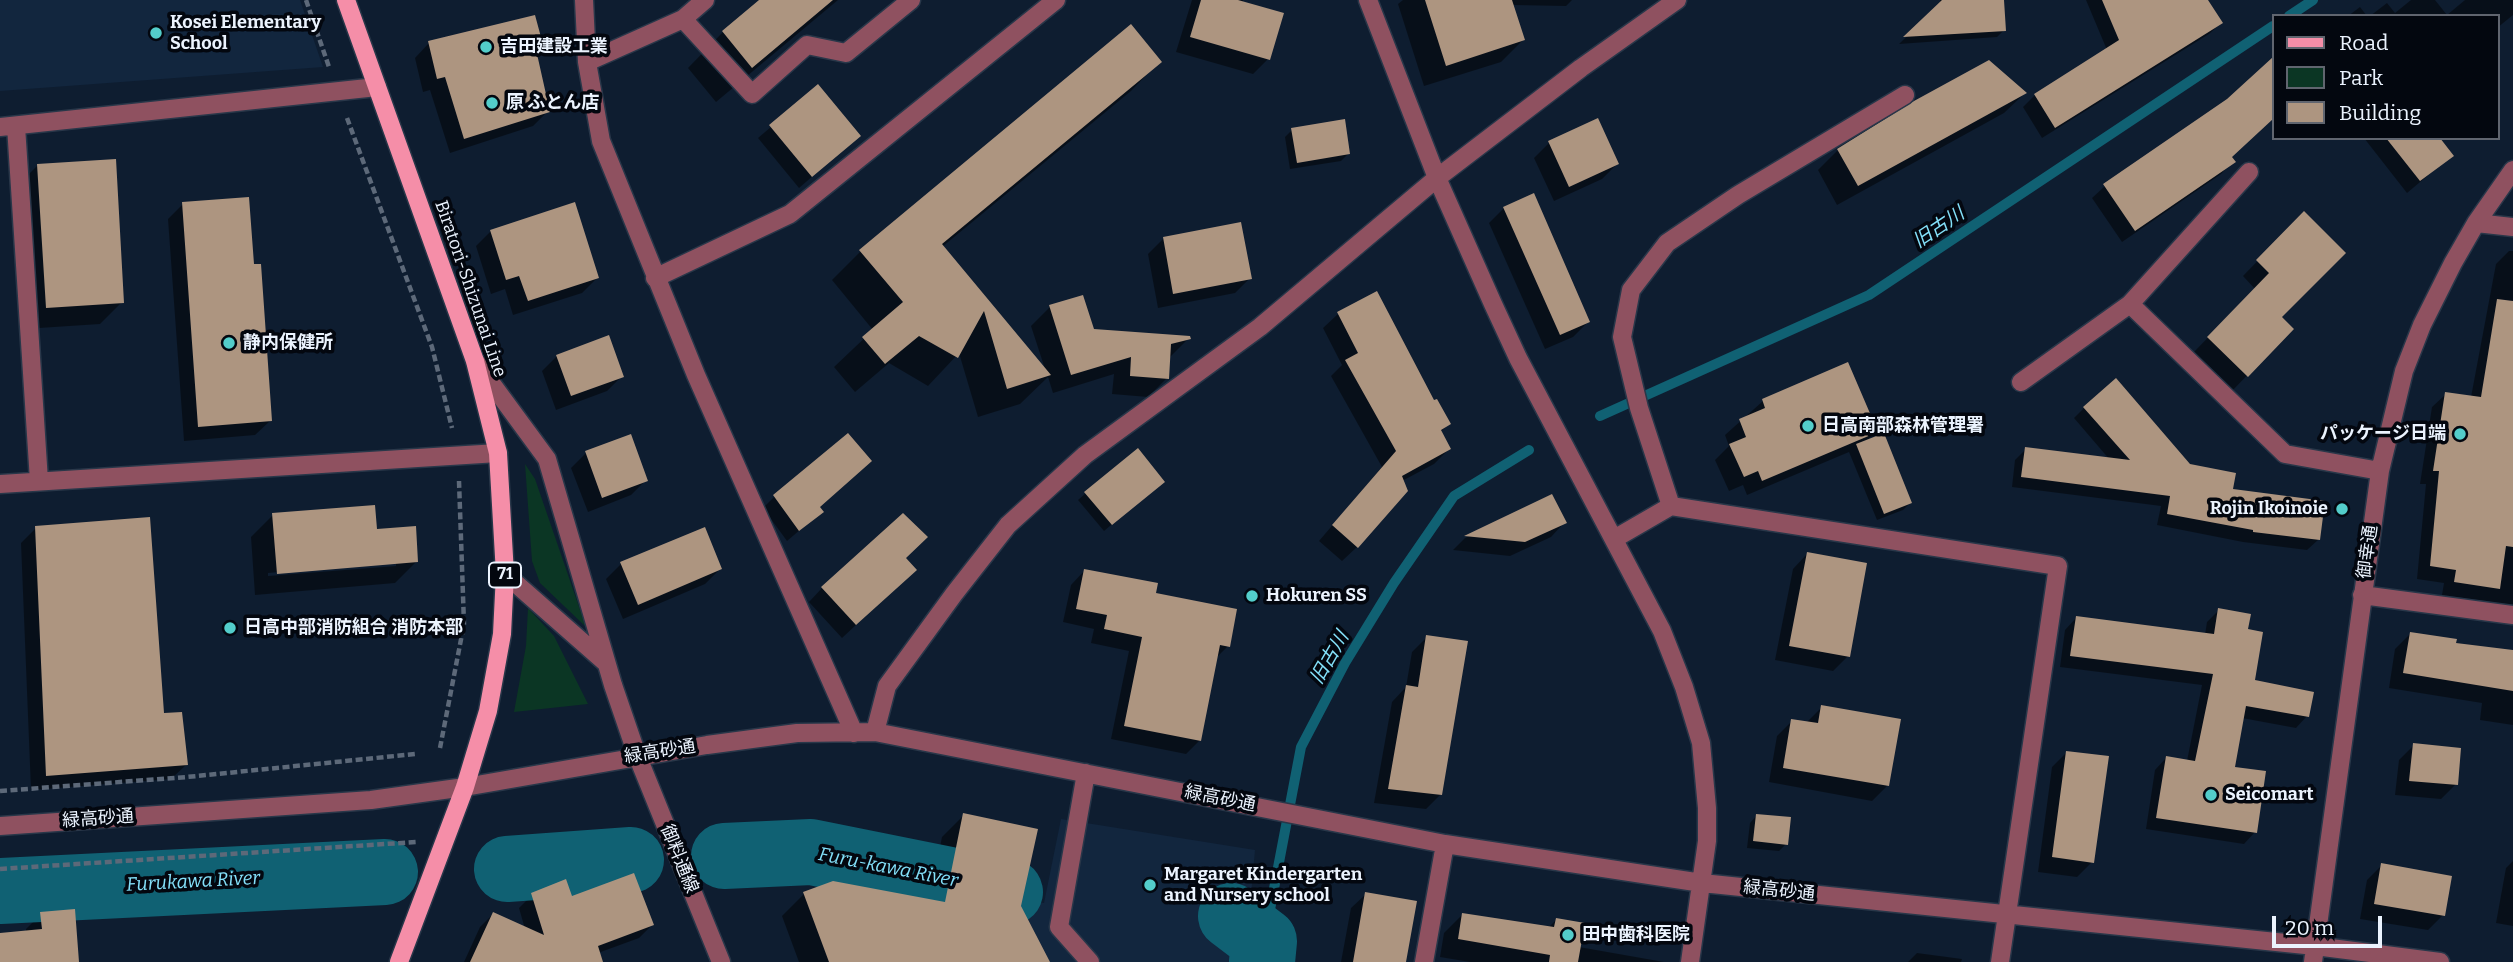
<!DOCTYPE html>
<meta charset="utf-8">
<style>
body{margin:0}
#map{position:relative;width:2513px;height:962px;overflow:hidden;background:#0e1d30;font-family:Bitter,serif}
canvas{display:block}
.legend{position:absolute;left:2272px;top:14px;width:228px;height:126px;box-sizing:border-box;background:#03070f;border:2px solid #60656f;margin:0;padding:9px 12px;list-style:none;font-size:21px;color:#ebf3fe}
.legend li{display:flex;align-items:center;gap:14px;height:35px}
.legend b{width:35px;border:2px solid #60656f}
.scale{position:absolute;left:2272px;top:916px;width:110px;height:32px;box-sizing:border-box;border:4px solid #ebf3fe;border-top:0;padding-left:9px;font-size:21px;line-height:24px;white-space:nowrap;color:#ebf3fe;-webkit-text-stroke:5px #03070f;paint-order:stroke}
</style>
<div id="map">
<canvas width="2513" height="962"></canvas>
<ul class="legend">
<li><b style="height:9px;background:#f58ea8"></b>Road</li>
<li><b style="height:19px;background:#0b3624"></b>Park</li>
<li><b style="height:19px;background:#ad9580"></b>Building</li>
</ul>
<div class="scale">20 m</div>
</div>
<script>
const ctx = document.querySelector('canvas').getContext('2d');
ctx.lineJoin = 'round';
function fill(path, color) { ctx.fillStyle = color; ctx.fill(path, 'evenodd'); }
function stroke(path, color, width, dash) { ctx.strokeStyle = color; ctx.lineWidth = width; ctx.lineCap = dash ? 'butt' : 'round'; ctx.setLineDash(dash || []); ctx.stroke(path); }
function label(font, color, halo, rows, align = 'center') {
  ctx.font = font + ' Bitter,"Noto Sans JP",serif'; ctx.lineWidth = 7; ctx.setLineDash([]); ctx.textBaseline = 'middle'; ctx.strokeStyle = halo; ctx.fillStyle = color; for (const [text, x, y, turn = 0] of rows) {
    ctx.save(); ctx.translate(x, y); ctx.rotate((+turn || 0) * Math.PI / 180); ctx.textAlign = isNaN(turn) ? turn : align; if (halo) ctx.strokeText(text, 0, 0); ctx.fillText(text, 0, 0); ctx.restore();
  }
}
fill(new Path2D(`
 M0,0h300l23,67 -323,24z
 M1061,819l194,31 -10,112h-349l-48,-94 196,35z`), '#12263e');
fill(new Path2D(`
 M525,464l10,15 51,148 -46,-44 -8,-22z
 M528,608l26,28 34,68 -74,8 12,-66z`), '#0b3624');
fill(new Path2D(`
 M762,0h76l-122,102 -28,-34 35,-36z
 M1192,0h51l-1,3 26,56 -15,15 -77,-22z
 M1403,0h169l-6,6 -54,-1 11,35 -22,22 -77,24 -26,-82z
 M1940,0h62l2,30 -7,7 -98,7 41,-40z
 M2086,0h120l15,23 -12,11 -167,104 -19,-31 12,-12 72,-45z
 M2411,0h24l12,15 18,-15h48v15l-16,13v-12h-127l17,-13 8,10z
 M2360,7l7,9h-19z
 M429,43l114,8 -7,7 12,53 -15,15 -83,27 -20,-63 -7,2 -8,-34z
 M2273,59v59l-43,39 3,4 -12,13 -99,68 -30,-44 13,-12 124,-86z
 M1159,62l-28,29 -189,156 104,125 -15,-46 19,-19 42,24 97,7 -19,19 -3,21 -19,19 -36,-3 2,-20 -61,19 -5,-16 -28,27 -42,13 -19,-64 -31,33 -39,-23 -34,29 -21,-25 39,-37 -41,-50 29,-29z
 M818,87l41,49 -60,52 -41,-50z
 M2024,94l-20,19 -167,92 -19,-35 20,-20z
 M1597,120l20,44 -15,15 -48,22 -20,-43 15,-15z
 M1292,130l57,23 -8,8 -51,8 -5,-32z
 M2364,138h74l13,18 -44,37z
 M38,165l84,137 -22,22 -76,5 -8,-142z
 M183,204l87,217 -15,14 -71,6 -16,-222z
 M1504,208l84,114 -15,15 -28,12 -56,-126z
 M2304,213l-25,104 13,12 -60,62 -39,-38 62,-64 -12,-13z
 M491,231l106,47 -15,15 -69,22 -8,-26 -14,5 -15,-48z
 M1163,239l87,39 -15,15 -77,15 -10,-54z
 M2509,251h4v354l-71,-10 2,-12 -27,-4 9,-95h-6l12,-77 14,-13 25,3 25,-133z
 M1338,314l95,89 16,21 -9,8 9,17 -15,15 -32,17 -45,66 -15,14 -23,-20 63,-74 -51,-91 11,-11 -19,-37z
 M557,356l65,20 -15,15 -51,19 -14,-39z
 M1847,365l29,67 -11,10 45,61 -7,7 -26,10 -28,-68 -102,43 -4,-10 -14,6 -14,-31 14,-14 -4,-11 38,-34z
 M2084,408l105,58 129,74 -11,10 -64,-8 -86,-17 4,-19 -149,-19 3,-27 11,-11 84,11 -36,-42z
 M586,453l60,27 -15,15 -43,17 -17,-44z
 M1155,488l-51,43 -26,-31 8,-7z
 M1552,496l12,27 -13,14 -41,19 -57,-6 12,-12z
 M774,497l44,10 3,5 -34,29 -24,-33z
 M273,515l102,16 41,31 -21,21 -140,12 -4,-58zM396,562v4l-128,10v-3z
 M36,528l127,186 23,51 -15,14 -140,11 -10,-247z
 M1807,554l41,102 -15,15 -58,-11 18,-91z
 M621,564l99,5 -15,15 -82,35 -17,-40z
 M1085,570l69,24 74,52 -12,12 -16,82 -14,14 -75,-15 18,-88 -38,-8 3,-14 -31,-7 8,-37z
 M901,583l-59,55 -33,-36 13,-14z
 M2219,610l27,21 7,50 54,35 -11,12 -54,-10 -9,50 22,64 -11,12 -98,-15 9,-59 11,-12 21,3 15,-76 -142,-18 5,-37 11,-12 129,17 2,-13z
 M2410,634l44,10 59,8v73l-33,-5 2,-17 -93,-15 6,-39z
 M1427,637l14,157 -15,15 -52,-6 18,-101 14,-15 6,-35z
 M1822,707l65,79 -15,15 -103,-19 8,-46 15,-15 15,1z
 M2414,745l42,39 -15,15 -46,-4 4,-35z
 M2067,752l25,110 -15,15 -39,-5 14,-105z
 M964,815l55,92 29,55h-249l-17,-46 22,-22 125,7 13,-64z
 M1757,815l29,29 -7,7 -32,-3 3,-25z
 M2513,861v65l-17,-3 10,-55z
 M2382,865l61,50 -15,15 -68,-11 7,-39z
 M573,878l-5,12 2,8 82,27 -13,13 -41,15 4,9h-138l16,-35 13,-13 32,15 -6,-21 13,-13z
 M1366,894l38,68h-63l10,-54z
 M41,914l37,48h-78v-27l26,-3v-3z
 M1462,915l86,13 8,-8 23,27 85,15h-194l-30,-5 4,-24z
 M1917,953l45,6 -1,3h-53z`), '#0007');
stroke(new Path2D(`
 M2289,16l24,-16
 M1600,416l269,-121 404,-269
 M1264,941l37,-194 44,-84 49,-80 60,-87 75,-46`), '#106173', 10);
stroke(new Path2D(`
 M724,856l87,-4 199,40
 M507,869l124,-9
 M0,891l385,-19
 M1231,916l33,25 -2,21`), '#106173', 66);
fill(new Path2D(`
 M759,0h74l-81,68 -30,-37z
 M1201,0h37l46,13 -14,47 -80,-23z
 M1425,0h87l13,40 -79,26z
 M1942,0h62l2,31 -103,6z
 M2102,0h106l15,23 -168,105 -21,-34 85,-54z
 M535,15l10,37 -8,2 13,58 -86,27 -19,-62 -8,2 -9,-38z
 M1131,24l31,38 -220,182 109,131 -44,14 -23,-78 -26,47 -39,-22 -34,28 -23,-27 41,-35 -44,-52z
 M2273,57v62l-41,38 4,5 -101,69 -32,-47 124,-85z
 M1989,60l38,33 -169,93 -21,-37 77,-48z
 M818,84l43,52 -49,41 -43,-52z
 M1598,118l21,46 -50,23 -21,-46z
 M1345,119l5,35 -53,9 -6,-35z
 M2386,138h54l14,18 -34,25z
 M116,159l8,144 -78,5 -9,-144z
 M1534,193l56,129 -30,13 -57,-128z
 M249,197l5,67h7l11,157 -74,6 -16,-225z
 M575,202l24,76 -71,23 -9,-25 -13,4 -16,-50z
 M2304,211l42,42 -64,64 12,12 -46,48 -41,-40 62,-64 -13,-13z
 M1241,222l11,57 -79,15 -10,-57z
 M1377,291l57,109 3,-1 14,25 -10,6 10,19 -49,27 6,15 -50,57 -26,-23 64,-74 -51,-91 13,-7 -21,-41z
 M1083,295l11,34 96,7 1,3 -20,5 -2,35 -39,-3 1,-19 -60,18 -22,-70z
 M2497,299l16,2v246l-7,-1 -6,43 -46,-7 2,-12 -26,-4 9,-95h-6l12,-79 36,5z
 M609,335l15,42 -53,19 -15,-41z
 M1848,362l30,70 -116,49 -4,-10 -14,6 -15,-33 17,-7 -7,-18 26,-11 -3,-9z
 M2116,378l74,86 46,9 -3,16 92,12 -5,39 -67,-8v-2l-86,-16 3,-18 -149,-19 4,-30 105,13 -47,-53z
 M848,433l24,28 -52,46 4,5 -25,19 -26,-36z
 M1884,433l28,70 -28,11 -28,-70z
 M631,434l17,47 -46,17 -17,-47z
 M1138,448l27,34 -53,43 -28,-33z
 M1552,494l15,29 -42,19 -61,-6z
 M375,505l2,24 39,-3 2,36 -141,12 -5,-61z
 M903,513l25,24 -22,21 11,12 -61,55 -35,-38z
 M150,517l14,196 18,-1 6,53 -142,11 -11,-250z
 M705,527l17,42 -84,36 -18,-43z
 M1807,552l60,11 -17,94 -61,-11z
 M1084,569l74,14 -2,10 81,16 -7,38 -10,-2 -19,96 -77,-15 18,-89 -38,-8 3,-14 -31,-6z
 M2218,608l33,6 -3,15 15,3 -8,48 59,12 -5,25 -63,-11 -11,61 31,4 -9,62 -101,-15 10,-62 29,5 18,-87 -143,-18 6,-40 138,18z
 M2410,632l47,7 -1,4 57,7v41l-110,-18z
 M1426,635l42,6 -26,154 -54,-6 18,-104 12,2z
 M1821,705l80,14 -12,67 -106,-18 8,-49 27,4z
 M2413,743l48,5 -3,37 -49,-4z
 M2066,751l43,5 -15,107 -42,-6z
 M963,813l75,16 -17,77 29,56h-221l-26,-70 30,-11 112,21z
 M1756,814l35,3 -3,28 -35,-4z
 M2381,863l71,13 -7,40 -71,-12z
 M634,873l20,52 -56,21 5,16h-133l23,-50 51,23 -13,-42 35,-14 6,17z
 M1365,892l52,9 -11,61h-53z
 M75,909l4,53h-79v-29l42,-4 -2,-17z
 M1462,913l92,14 2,-9 29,5 -7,39h-29l1,-7 -92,-16z`), '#ad9580');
const minor = new Path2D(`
 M584,0l3,62 14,79 95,234 158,358
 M1368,0l69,178 56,126 25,54 144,273 22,56 17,56 6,65v33l-17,121
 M683,19l69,75 55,-49 39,8 65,-53
 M587,62l96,-43 22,-19
 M16,126l23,355
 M0,127l377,-40
 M2476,223l37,4
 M655,278l135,-64 266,-214
 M2130,304l155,150 95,17
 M475,361l72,98 66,226 24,70 84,207
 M2021,382l109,-78 119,-132
 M0,484l498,-31
 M1671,506l-32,-98 -17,-71 9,-47 36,-47 71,-48 167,-100
 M1614,539l57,-33 387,60 -58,396
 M505,574l100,88
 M2362,595l151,20
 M875,732l12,-46 67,-92 54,-69 77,-70 175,-128 177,-149 144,-110 96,-68
 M1086,773l-27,154 31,35
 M0,826l371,-26 94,-13 242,-42 90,-12 78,-1 570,112 257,39 613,63 125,16
 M1424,962l21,-118
 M2313,962l67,-491 24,-100 18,-46 31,-62 23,-40 37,-53`);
const major = new Path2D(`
 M346,0l129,361 23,92 7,121 -3,60 -14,77 -23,76 -66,175`);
stroke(minor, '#293749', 21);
stroke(major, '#293749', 21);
stroke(new Path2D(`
 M306,0l23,67
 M347,118l85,229 20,81
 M440,748l24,-124 -5,-143
 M0,791l187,-14 228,-23
 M0,869l416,-27`), '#5d6979', 4.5, [7, 3.5]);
stroke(minor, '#8f5160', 18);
stroke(major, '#f58ea8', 18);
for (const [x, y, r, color] of [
 [156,33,7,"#53cdca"],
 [486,47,7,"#53cdca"],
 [492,103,7,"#53cdca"],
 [229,343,7,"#53cdca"],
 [1808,426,7,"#53cdca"],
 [2460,434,7,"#53cdca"],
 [2342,509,7,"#53cdca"],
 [1252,596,7,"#53cdca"],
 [230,628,7,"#53cdca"],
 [2211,795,7,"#53cdca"],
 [1150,885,7,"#53cdca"],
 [1568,935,7,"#53cdca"]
]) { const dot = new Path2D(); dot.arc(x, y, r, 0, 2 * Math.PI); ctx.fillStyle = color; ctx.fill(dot); stroke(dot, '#03070f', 2.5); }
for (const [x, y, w] of [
 [505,575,32]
]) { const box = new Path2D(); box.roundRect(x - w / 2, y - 12.5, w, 25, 5); ctx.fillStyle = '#03070f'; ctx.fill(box); stroke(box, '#ebf3fe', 2); }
label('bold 16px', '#ebf3fe', null, [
 ["71",505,575]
]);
label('bold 18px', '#ebf3fe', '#03070f', [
 ["Kosei Elementary",170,23],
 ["School",170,44],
 ["吉田建設工業",500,47],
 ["原 ふとん店",506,103],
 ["静内保健所",243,343],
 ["日高南部森林管理署",1822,426],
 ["パッケージ日端",2446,434,"right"],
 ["Rojin Ikoinoie",2328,509,"right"],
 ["Hokuren SS",1266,596],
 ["日高中部消防組合 消防本部",244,628],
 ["Seicomart",2225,795],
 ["Margaret Kindergarten",1164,875],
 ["and Nursery school",1164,896],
 ["田中歯科医院",1582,935]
], 'left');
label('18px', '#ebf3fe', '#03070f', [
 ["Biratori-Shizunai Line",470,289,71],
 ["御幸通",2368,552,-82],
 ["緑高砂通",660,752,-9],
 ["緑高砂通",1220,799,11],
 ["緑高砂通",98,819,-4],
 ["御料通線",679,859,68],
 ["緑高砂通",1779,891,6]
]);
label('italic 19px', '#84e1fa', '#03070f', [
 ["旧古川",1939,228,-34],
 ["旧古川",1330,658,-60],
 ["Furu-kawa River",888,868,11],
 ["Furukawa River",193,882,-3]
]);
</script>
